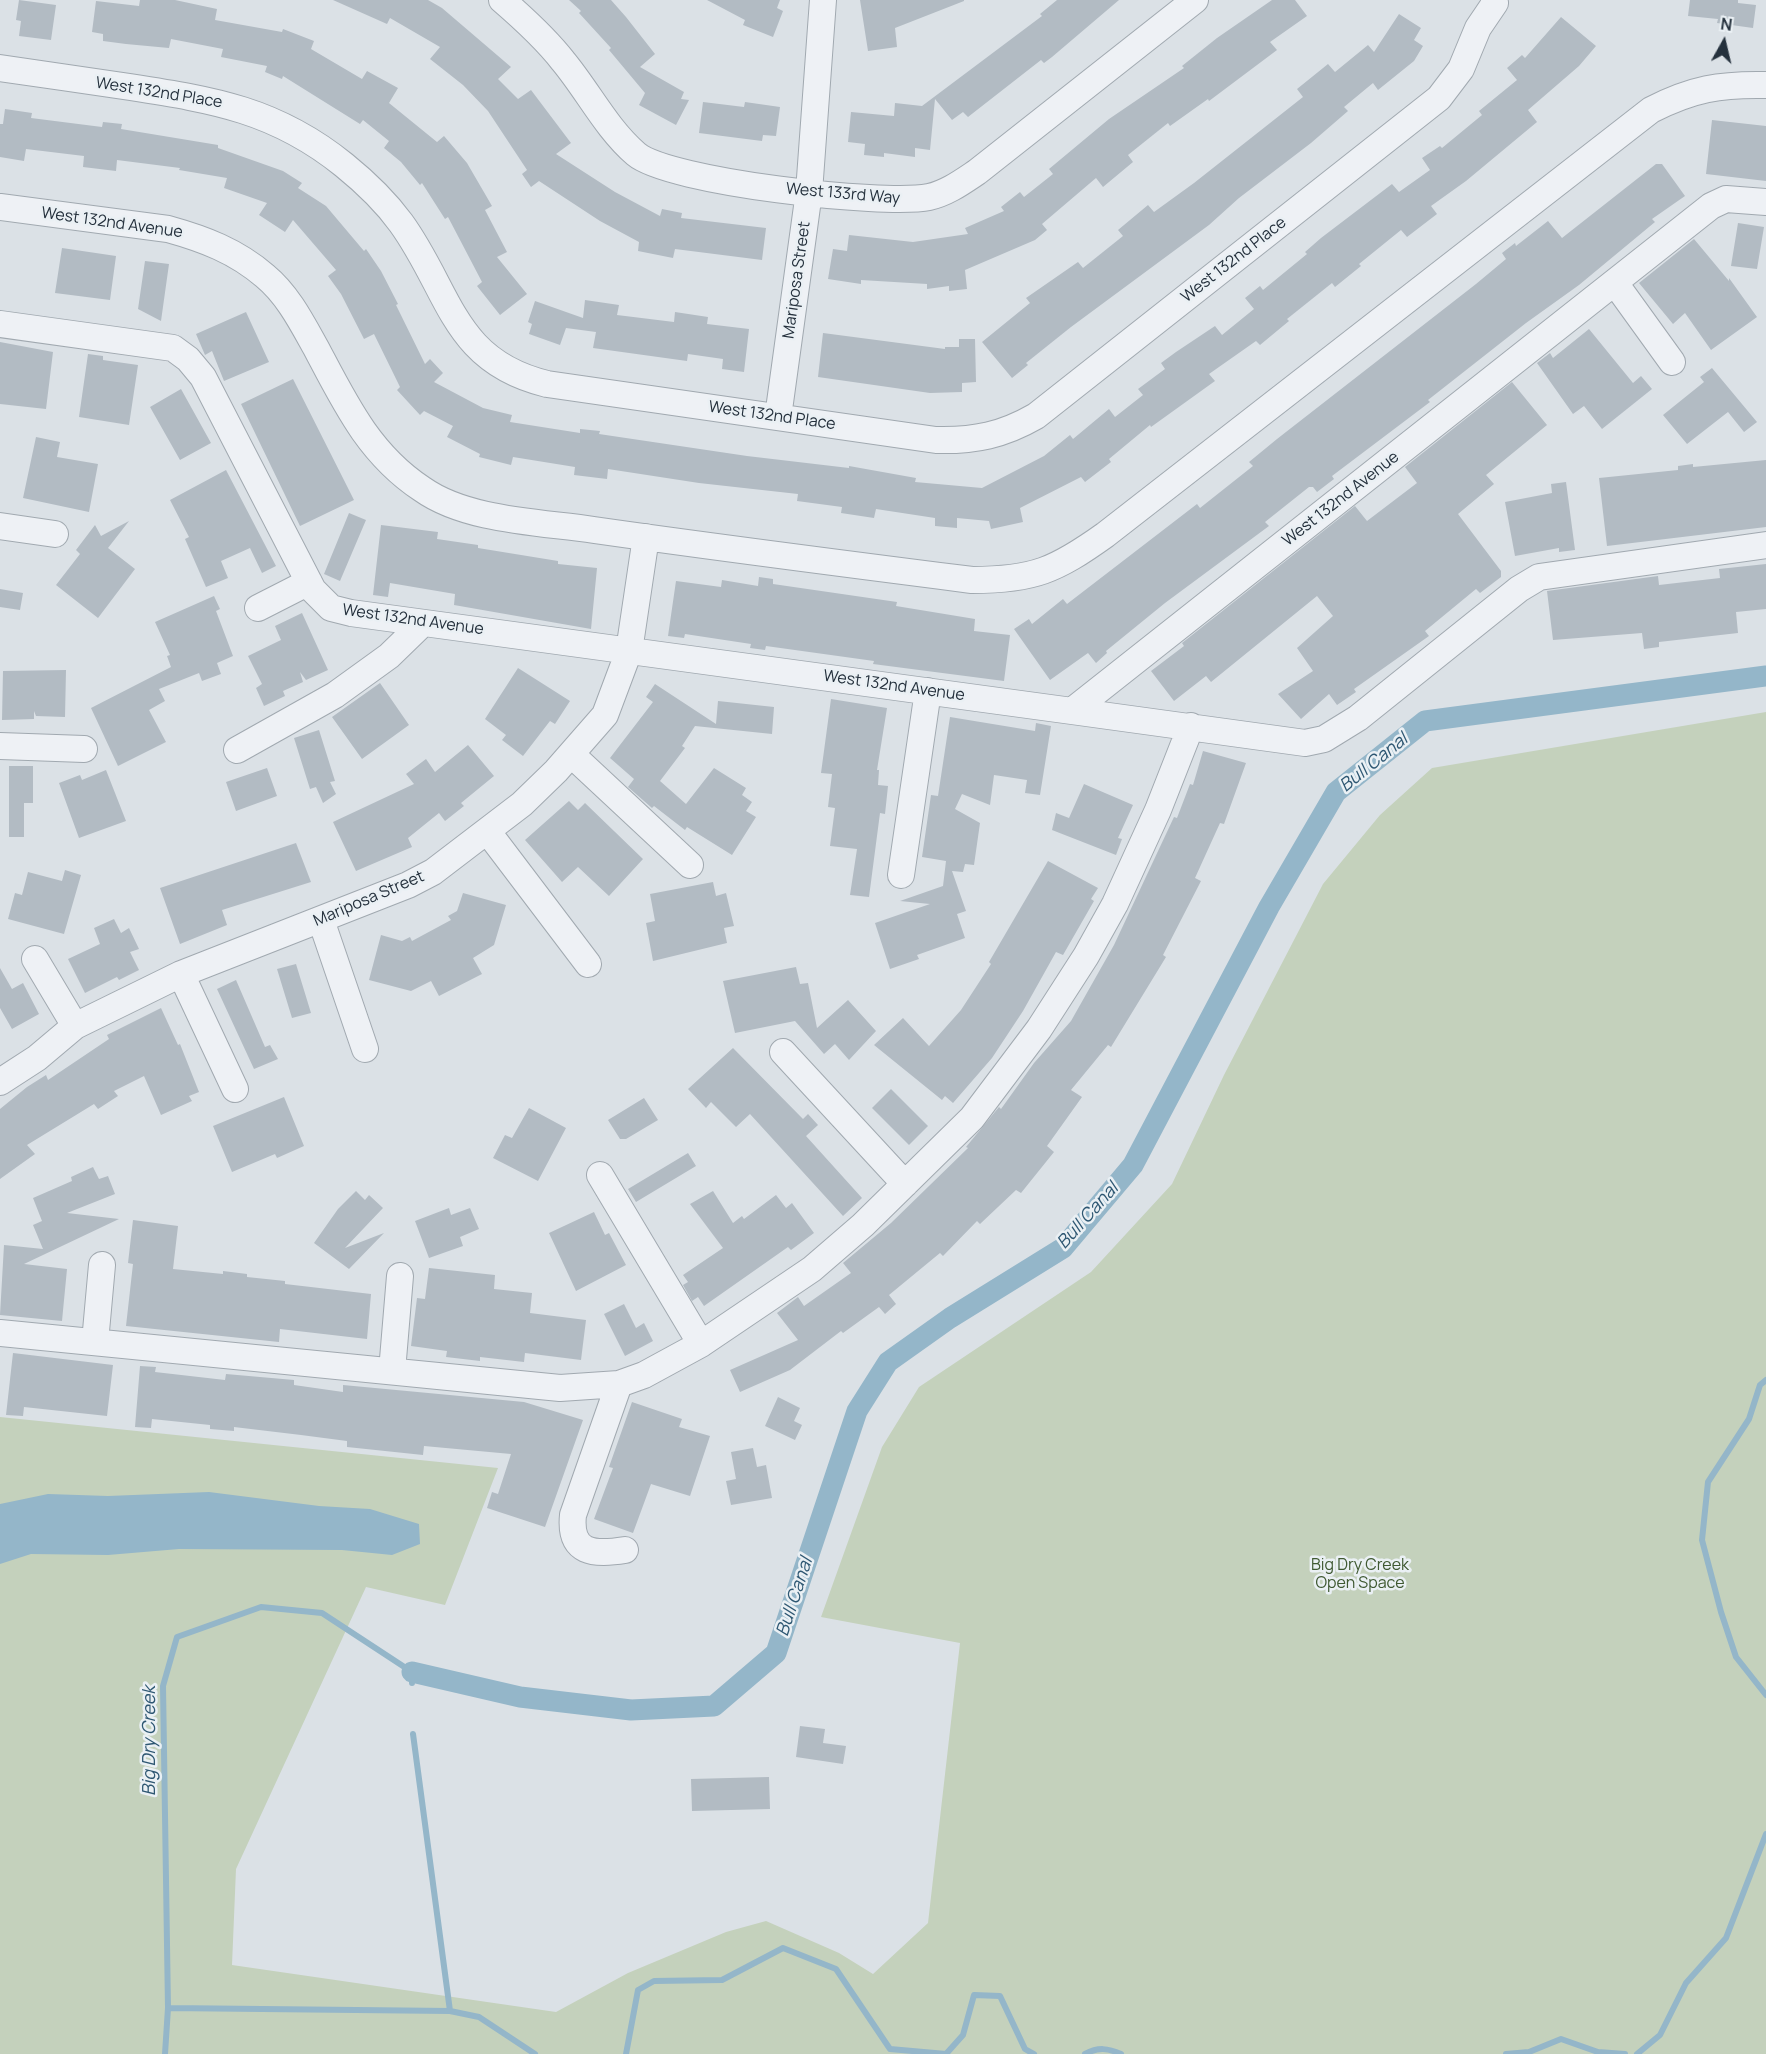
<!DOCTYPE html>
<style>
body{margin:0}
#map{position:relative;width:1766px;height:2054px;overflow:hidden;background:#dbe1e6;font-family:Manrope,sans-serif}
canvas{display:block}
.north{position:absolute;left:1694px;top:12px;width:60px;height:60px;-webkit-text-stroke:4px #eaf0f4;paint-order:stroke;rotate:8deg;font-size:16px;font-weight:700;line-height:24px;text-align:center;color:#25313d}
.north::after{content:'';display:block;margin:auto;width:21px;height:27px;background:#25313d;clip-path:polygon(50% 0,100% 100%,50% 72%,0 100%)}
</style>
<div id="map">
<canvas width="1766" height="2054"></canvas>
<div class="north">N</div>
</div>
<script>
const ctx = document.querySelector('canvas').getContext('2d');
ctx.lineJoin = 'round';
function fill(path, color) { ctx.fillStyle = color; ctx.fill(path, 'evenodd'); }
function stroke(path, color, width, dash) { ctx.strokeStyle = color; ctx.lineWidth = width; ctx.lineCap = dash ? 'butt' : 'round'; ctx.setLineDash(dash || []); ctx.stroke(path); }
function label(font, color, halo, rows, align = 'center') {
  ctx.font = font + ' Manrope,sans-serif'; ctx.lineWidth = 5; ctx.setLineDash([]); ctx.textBaseline = 'middle'; ctx.strokeStyle = halo; ctx.fillStyle = color; for (const [text, x, y, turn = 0] of rows) {
    ctx.save(); ctx.translate(x, y); ctx.rotate((+turn || 0) * Math.PI / 180); ctx.textAlign = isNaN(turn) ? turn : align; if (halo) ctx.strokeText(text, 0, 0); ctx.fillText(text, 0, 0); ctx.restore();
  }
}
fill(new Path2D(`
 M1766,712v1342h-1766v-637l498,51 -53,137 -79,-18 -130,282 -4,96 324,47 72,-39 98,-41 40,-11 73,32 34,21 55,-51 32,-280 -139,-26 61,-170 37,-60 172,-115 81,-88 52,-109 99,-191 57,-69 52,-47z`), '#c4d1bc');
fill(new Path2D(`
 M209,1492l110,14 51,3 49,15 1,20 -28,11 -50,-5 -163,-1 -71,6 -77,-1 -31,10v-60l48,-10 60,2z`), '#94b6c9');
stroke(new Path2D(`
 M1766,1380l-6,5 -11,34 -41,63 -6,58 19,72 15,45 30,38
 M413,1734l37,277 29,6 56,37
 M168,2008l282,3
 M165,2054l3,-46 -5,-322 14,-49 84,-30 61,6 90,59v11
 M626,2054l12,-64 16,-9 68,-1 61,-32 53,21 54,80 56,5 17,-19 11,-40 26,1 25,53 9,5
 M1085,2054c13,-7 23,-6 36,0
 M1506,2054l23,-2 32,-13 37,13 27,2
 M1637,2054l23,-19 26,-52 40,-45 40,-104`), '#94b6c9', 6);
stroke(new Path2D(`
 M412,1672l108,25 111,13 83,-4 62,-53 81,-242 31,-49 62,-44 113,-70 70,-83 136,-258 67,-115 89,-71 341,-45`), '#94b6c9', 21);
fill(new Path2D(`
 M19,0l37,5 -5,35 -32,-4 2,-15 -5,-1z
 M140,0h35l42,9 -2,11 67,12 1,-3 31,12 -3,8 51,30 5,-8 31,17 -9,15 48,39 7,-6 23,27 25,43 -7,4 22,42 -10,5 30,37 -27,21 -23,-29 5,-4 -34,-65 -3,2 -23,-36 -2,2 -19,-23 -17,-14 5,-7 -26,-21 -3,4 -77,-48 -1,3 -17,-7 2,-6 -46,-9 2,-8 -52,-10 -2,9 -43,-4 -23,-3v-7l-11,-2 4,-31 43,5z
 M333,0h95l14,8 69,59 -13,12 20,20 13,-9 40,53 -15,11 59,38 45,24 2,-7 20,4 -1,5 85,10 -4,32 -87,-11 -2,9 -35,-7 1,-9 -39,-21 -61,-40 -8,6 -9,-13 5,-4 -39,-59 -25,-26 -33,-26 10,-12 -50,-29 -3,6z
 M569,0h42l15,17 29,37 -15,13 44,25 -3,7 8,1 -13,25 -37,-20 6,-12 -36,-43 2,-2 -32,-35 2,-2z
 M707,0h73l-3,8 6,3 -10,26 -30,-12 2,-5z
 M860,0h104v1l-69,27 2,19 -29,4z
 M1057,0h62l-67,57 -8,6 -3,-3 -73,57 -5,-5 -11,8 -17,-21 -5,51 -15,-2v9l-31,-4v4l-20,-2 1,-11 -17,-2 3,-30 43,4 1,-13 27,3 120,-90 -2,-2z
 M1272,0h23l12,16 -37,26 7,8 -68,51 -1,-2 -38,27 -2,-3 -40,32 5,7 -30,25 -7,-9 -54,46 5,6 -12,10 -70,30 2,19 -18,2v-5l-22,3v-5l-66,-4v4l-33,-5 5,-30 14,2 2,-16 64,7 55,-8 -3,-6 39,-17 -3,-4 19,-15 4,5 29,-23 -4,-5 60,-50 75,-51 -2,-2 35,-28z
 M1690,0h48v3l18,2 -3,23 -36,-5 1,-4 -30,-3z
 M1399,14l22,14 -7,12 9,6 -9,15 -36,29 -5,-7 -29,24 4,4 -37,32 -72,55 -30,27 -138,102 -45,36 2,2 -16,13 -30,-36 48,-39 -4,-5 52,-36 5,6 40,-32 -5,-6 30,-25 6,7 40,-29 109,-86 -6,-8 31,-25 7,8 33,-27 6,7z
 M1561,17l35,29 -17,20 -51,44 9,12 -71,59 -35,25 6,8 -30,23 -6,-7 -42,34 2,2 -26,21 -3,-4 -45,36 2,2 -29,24 -4,-4 -47,33 6,7 -64,46 -1,-2 -41,34 2,3 -26,20 -4,-5 -61,31 3,14 -32,7 -2,-8 -32,-3v10l-22,-2v-8l-59,-9 -2,9 -33,-5 1,-6 -45,-6 1,-7 -99,-11 -91,-14 -1,10 -33,-4 1,-8 -62,-10 -2,8 -32,-8 1,-3 -33,-17 6,-11 -29,-15 -4,4 -23,-25 3,-3 -26,-53 -10,5 -23,-45 -13,-18 8,-6 -43,-50 -8,12 -26,-17 8,-12 -43,-15 3,-10 -48,-8 1,-2 -63,-8 -1,11 -33,-4 1,-11 -58,-7 -2,12 -24,-4v-33h3l2,-15 27,4 -1,5 71,9 1,-5 19,2 -1,5 97,16v3l65,23 19,12 -4,5 28,18 38,45 2,-2 15,22 17,33 -2,1 29,59 5,-5 13,14 -9,9 49,26 29,7 -2,7 70,11v-4l20,2 -1,3 148,22 102,12v-2l67,12 -1,4 67,6 62,-32 26,-21 3,4 36,-30 6,8 28,-22 -5,-6 27,-20 -4,-6 15,-11 39,-26 7,9 32,-26 -9,-11 15,-12 3,4 44,-36 -2,-2 16,-14 71,-54 7,8 31,-22 -8,-12 18,-12 2,2 40,-33 -3,-4 38,-31 -10,-12 15,-13 3,3z
 M703,102l41,5 1,-5 35,5 -4,29 -13,-1 -1,6 -63,-8z
 M1712,120l54,6v55l-60,-7z
 M1656,164h6l23,32 -33,23 3,3 -76,63 -53,38 -98,77 2,2 -98,74 2,3 -17,13 -4,-5h-4l-44,35 4,4 -104,77 -59,48 1,2 -11,10 -8,-10 -38,27 -36,-51 15,-10 3,5 31,-25 4,5 130,-100 3,4 53,-42 -4,-4 28,-23 199,-155 30,-25 -4,-6 13,-10 1,3 32,-25 14,17z
 M1738,223l26,4 -7,42 -26,-3z
 M1694,239l35,42v-3l28,39 -46,33 -26,-37 -12,11 -34,-41z
 M62,248l54,8 -6,44 -55,-7z
 M145,261l24,3 -8,57 -23,-12z
 M585,300l34,5 -2,10 57,7 1,-10 33,5 -1,7 42,5 -5,43 -22,-3 1,-10 -35,-5 -1,7 -94,-13 3,-16 -30,-4 -6,17 -31,-11 3,-10 -4,-2 7,-21 48,17z
 M246,312l23,50 -45,19 -12,-30 -7,4 -9,-21z
 M1589,329l44,54 8,-7 11,13 -50,40 -18,-23 -11,8 -36,-51 13,-10 3,5z
 M823,333l122,16v-2h14v-8h16l1,43 -14,1v9l-32,1 -112,-16z
 M0,342l53,10 -7,57 -46,-5z
 M88,354l15,2v4l35,5 -9,60 -50,-8z
 M1712,368l45,54 -13,10 -16,-20 -41,32 -24,-29 41,-33 -4,-5z
 M293,379l61,121 -54,26 -59,-122z
 M1512,382l35,43 -61,50 8,9 -36,30 43,57v6l-21,16 -4,-4 -51,42 4,5 -75,53 2,3 -19,13 -8,-11 -28,25 -23,-25 35,-23 -16,-23 36,-32 -16,-20 -106,86 -5,-6 -32,25 -23,-30 33,-25 -2,-3 173,-137 12,15 50,-38 -12,-16z
 M181,389l30,54 -31,17 -30,-53z
 M36,437l24,5 -3,15 41,7 -9,48 -66,-14z
 M1766,460v67l-159,19 -8,-68 79,-8v-4l15,-2v3z
 M226,470l50,96 -14,7 -12,-25 -29,13 7,17 -22,9 -21,-48 4,-2 -19,-37z
 M1566,482l9,68 -16,2v-4l-44,8 -10,-54 47,-9 -1,-9z
 M349,513l17,7 -26,61 -16,-7z
 M129,521l-21,27 27,21 -37,49 -42,-33 24,-31 -4,-4 19,-25 6,11z
 M381,525l57,7 -1,7 41,6v3l80,13v3l39,4 -6,61 -137,-24 1,-11 -65,-11 -2,14 -15,-2z
 M1766,564v45l-30,3 2,21 -79,9v5l-15,2 -2,-16 -89,7 -6,-49 111,-15 1,9 61,-7 -1,-9z
 M759,577l14,2v5l124,18 -1,4 79,13 -1,12 36,4 -6,46 -131,-17 1,-3 -108,-15 -1,4 -15,-2 1,-4 -66,-10 -1,4 -16,-2 8,-55 45,6 1,-7 36,6z
 M0,589l23,4 -3,17 -20,-3z
 M214,596l6,13 -4,2 17,45 -16,7 4,11 -19,7 -3,-8 -40,16 6,12 -16,9 17,32 -48,24 -27,-58 80,-41 -4,-11 3,-1 -15,-33z
 M302,613l26,57 -22,10 -6,-8 3,10 -20,9 2,5 -21,10 -8,-18 6,-4 -14,-28 33,-16 -6,-14z
 M518,668l52,33 -15,23 -5,-3 -27,35 -21,-16 4,-5 -21,-16z
 M66,670l-1,47 -29,-1 -2,-5v8l-32,1 1,-49z
 M380,683l29,42 -47,34 -30,-42z
 M655,684l61,40 2,-23 56,6 -2,27 -77,-8 -13,20 3,2 -25,33 26,23 28,-36 32,20 -4,7 10,7 -6,9 10,6 -24,38 -45,-28 -2,3 -31,-24 -2,2 -24,-21 6,-8 -24,-21 43,-56 -7,-5z
 M831,699l56,9 -10,62h2l-1,15 10,1 -3,28 -5,-1 -11,84 -19,-2 7,-46 -27,-3 5,-38 -7,-1 4,-33 -11,-1z
 M950,717l85,14 1,-8 15,3 -11,69 -15,-2 2,-13 -33,-5 -4,30 -28,-11 -7,15 25,14 -6,42 -9,-1 -2,8 -11,-1 14,40 -9,3 8,24 -48,17 2,4 -29,10 -15,-46 55,-19 -30,-3 43,-15 3,-25 -24,-4 9,-62 7,1z
 M319,730l16,51 -5,1 6,12 -13,9 -7,-16 -6,2 -16,-51z
 M468,745l26,31 -33,27 3,3 -19,15 -6,-8 -31,25 4,9 -56,24 -23,-49 81,-38 -8,-10 20,-15 9,13z
 M1203,751l43,12 -22,61 -4,-1 -25,55 6,3 -38,74 3,2 -55,90 -3,-2 -37,45 11,7 -35,49 7,6 -33,41 -5,-3 -36,34 -3,-3 -34,35 -3,-3 -51,42 7,9 -11,10 -6,-7 -36,26 -2,-2 -51,39 -50,22 -10,-22 68,-30 -21,-27 21,-16 6,9 47,-33 -8,-10 48,-40 77,-75 -2,-1 33,-40 2,2 33,-46 37,-42 43,-76 60,-128 3,1 13,-34 3,1z
 M9,766h24v37h-9v34h-15z
 M267,768l10,28 -41,15 -10,-29z
 M106,770l20,51 -47,17 -20,-55 21,-8 2,5z
 M1084,784l49,21 -15,33 4,1 -6,16 -64,-25 4,-17 13,5z
 M569,801l9,9 7,-7 58,56 -34,37 -31,-29 -16,15 -37,-42z
 M296,843l15,39 -89,28 5,15 -47,19 -20,-56z
 M1048,861l50,27 -7,11 3,2 -31,54 -7,-3 -33,59 -31,47 -39,45 -8,-7 -3,4 -68,-55 29,-27 26,28 32,-36 30,-46 -2,-2z
 M65,870l16,5 -17,59 -56,-15 7,-26 7,2 6,-23 34,9z
 M713,882l3,14 10,-3 8,33 -10,2 3,15 -74,18 -7,-38 9,-2 -5,-27z
 M463,893l43,12 -12,40 -21,13 9,16 -43,22 -8,-15 -20,10 -42,-11 12,-45 21,6 8,-4 2,4 39,-21 -3,-4 9,-5z
 M114,919l7,14 8,-5 10,21 -9,3 9,18 -20,10 -2,-3 -32,16 -17,-34 32,-15 -6,-16z
 M296,964l15,49 -19,5 -15,-49z
 M796,967l4,17 8,-1 9,45 31,-28 28,31 -27,29 -14,-16 -11,10 -29,-33 -60,12 -12,-52z
 M0,968l12,21 11,-6 16,31 -27,15 -12,-21z
 M236,980l29,67 5,-2 8,14 -24,10 -37,-80z
 M161,1008l17,37 2,-1 19,48 -10,4 3,5 -31,14 -17,-39 -30,15 4,5 -20,13 -4,-5 -67,41 8,9 -35,25v-70l27,-22 19,-12 2,5 61,-41 -2,-4z
 M733,1048l70,71 5,-5 10,11 -12,11 56,62 -19,18 -93,-102 -14,13 -25,-25 -5,6 -18,-19z
 M891,1089l37,37 -19,19 -37,-37z
 M284,1097l20,49 -27,12 -2,-4 -43,18 -19,-46z
 M644,1098l14,22 -32,19h-6l-12,-19z
 M529,1108l37,20 -28,53 -45,-23 12,-23 7,3z
 M688,1153l8,13 -60,36 -8,-13z
 M93,1167l6,12 9,-3 7,18 -48,19 52,6 -95,45 43,5 -5,52 -62,-6 4,-70 39,4 -10,-24 9,-4 -9,-23 39,-17 -1,-4z
 M356,1191l9,9 4,-5 14,13 -38,40 39,-15 -35,36 -35,-26 24,-34z
 M713,1191l20,32 9,-7 2,3 32,-24 10,13 6,-5 22,30 -23,17 -3,-3 -84,59 -6,-9 -6,4 -9,-16 5,-3 -5,-7 40,-27 -33,-44z
 M449,1208l2,7 19,-7 9,21 -19,8 3,9 -34,12 -14,-37z
 M594,1212l11,23 4,-2 17,32 -50,26 -27,-58z
 M133,1220l45,6 -5,43 50,5v-3l24,3v3l38,4v3l86,10 -4,45 -87,-10 -1,13 -153,-16 7,-62 -5,-1z
 M429,1268l66,7 -1,14 38,4 -2,20 56,7 -5,40 -56,-7 -1,9 -44,-5v4l-34,-4 1,-6 -36,-5 6,-48 8,1z
 M624,1304l12,24 8,-5 9,18 -28,15 -21,-42z
 M13,1353l100,12 -6,51 -83,-9 -1,9 -17,-1z
 M140,1366l16,1 -1,5 70,8 1,-6 68,6v5l49,7v-7l181,17 59,18 -38,107 -58,-19 5,-16 6,2 13,-40 -87,-8 -1,9 -76,-8v-6l-46,-6 -67,-8v4l-24,-2v-4l-58,-6 -1,9 -16,-1z
 M778,1397l22,11 -6,13 8,4 -7,15 -30,-14z
 M632,1402l50,17 -3,8 31,9 -20,60 -39,-12 -18,49 -39,-14 19,-51 -4,-1z
 M753,1448l4,19 9,-2 6,33 -41,7 -5,-24 10,-2 -5,-27z
 M800,1726l25,3 -2,14 23,3 -3,18 -47,-7z
 M769,1777l1,32 -78,2 -1,-32z`), '#b2bbc3');
const minor = new Path2D(`
 M502,0c22,19 43,38 61,61 25,30 43,67 73,93 33,28 248,52 293,43 18,-4 33,-15 48,-25l218,-172
 M0,68c43,6 87,13 130,19 84,13 146,23 214,78 21,17 41,36 57,58 50,69 51,138 146,161l389,56c39,1 67,-5 100,-24l403,-318 22,-29 17,-41 17,-25 -1,-3
 M0,207l168,22c36,10 68,22 97,47 23,19 37,47 51,72 29,55 53,106 106,141 45,32 119,33 172,41 126,18 252,34 378,50 62,0 84,-10 133,-45l546,-425c41,-21 69,-26 115,-25
 M1615,283l57,79
 M0,324l173,24 15,11 15,18 110,213 18,18 20,5 721,98 639,-505 15,-7 40,3
 M778,417l31,-225 14,-192
 M0,526l55,8
 M258,608l51,-26
 M1072,711l233,32 19,-4 34,-21 161,-129 20,-12 227,-32
 M0,746l84,3
 M237,750l98,-55 54,-39 34,-33
 M571,754l119,111
 M488,832l100,132
 M901,875l27,-184
 M321,920l44,129
 M35,959l40,67
 M181,974l54,115
 M783,1052l122,132
 M0,1082l37,-24 38,-32 106,-52 227,-89 25,-13 89,-68 34,-33 49,-56 24,-64 17,-114
 M600,1175l101,169
 M0,1333l560,55 59,-4 25,-9 57,-31 111,-75 51,-44 109,-107 67,-89 47,-73 29,-52 43,-94 33,-84
 M95,1342l7,-77
 M392,1371l8,-95
 M619,1384l-46,131c-4,39 21,40 52,35`);
stroke(minor, '#a1a9b0', 28);
stroke(minor, '#eef1f5', 26);
label('16px', '#25313d', '#eaf0f4', [
 ["West 132nd Place",159,93,9],
 ["West 133rd Way",843,194,5],
 ["West 132nd Avenue",112,223,8],
 ["West 132nd Place",1234,260,-38],
 ["Mariposa Street",797,280,-82],
 ["West 132nd Place",772,416,8],
 ["West 132nd Avenue",1341,499,-38],
 ["West 132nd Avenue",413,620,8],
 ["West 132nd Avenue",894,686,8],
 ["Mariposa Street",369,899,-23]
]);
label('16px', '#3f5932', '#eaf0f4', [
 ["Big Dry Creek",1360,1566],
 ["Open Space",1360,1584]
]);
label('italic 18px', '#2e5772', '#eaf0f4', [
 ["Bull Canal",1374,763,-39],
 ["Bull Canal",1088,1216,-48],
 ["Bull Canal",795,1597,-72],
 ["Big Dry Creek",150,1741,-90]
]);
</script>
